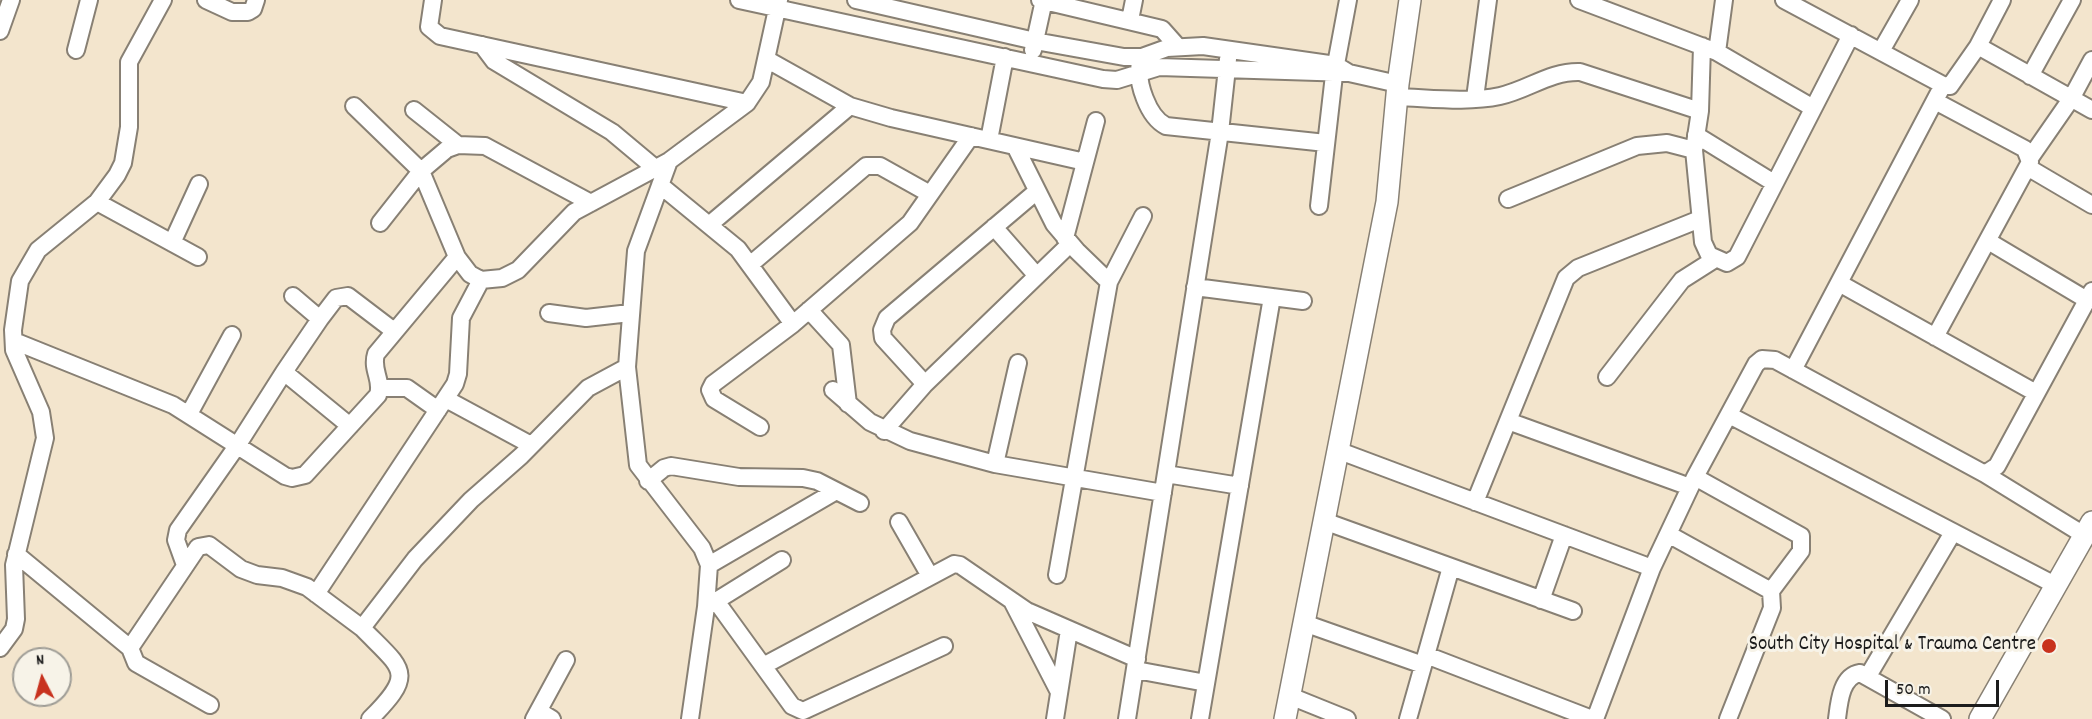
<!DOCTYPE html>
<style>
body{margin:0}
#map{position:relative;width:2092px;height:719px;overflow:hidden;background:#f3e5cd;font-family:Dekko,sans-serif}
canvas{display:block}
.north{position:absolute;left:12px;top:647px;width:60px;height:60px;box-sizing:border-box;background:#f7f3e8;border:2px solid #9f9d96;border-radius:50%;rotate:354deg;font-size:16px;font-weight:700;line-height:24px;text-align:center;color:#1c1c1c}
.north::after{content:'';display:block;margin:auto;width:21px;height:27px;background:#c8321e;clip-path:polygon(50% 0,100% 100%,50% 72%,0 100%)}
.scale{position:absolute;left:1885px;top:680px;width:114px;height:27px;box-sizing:border-box;border:3px solid #1c1c1c;border-top:0;padding-left:8px;font-size:18px;line-height:21px;white-space:nowrap;color:#1c1c1c;-webkit-text-stroke:4px #f7f3e8;paint-order:stroke}
</style>
<div id="map">
<canvas width="2092" height="719"></canvas>
<div class="north">N</div>
<div class="scale">50 m</div>
</div>
<script>
const ctx = document.querySelector('canvas').getContext('2d');
ctx.lineJoin = 'round';
function stroke(path, color, width, dash) { ctx.strokeStyle = color; ctx.lineWidth = width; ctx.lineCap = dash ? 'butt' : 'round'; ctx.setLineDash(dash || []); ctx.stroke(path); }
function label(font, color, halo, rows, align = 'center') {
  ctx.font = font + ' Dekko,sans-serif'; ctx.lineWidth = 6; ctx.setLineDash([]); ctx.textBaseline = 'middle'; ctx.strokeStyle = halo; ctx.fillStyle = color; for (const [text, x, y, turn = 0] of rows) {
    ctx.save(); ctx.translate(x, y); ctx.rotate((+turn || 0) * Math.PI / 180); ctx.textAlign = isNaN(turn) ? turn : align; if (halo) ctx.strokeText(text, 0, 0); ctx.fillText(text, 0, 0); ctx.restore();
  }
}
const minor = new Path2D(`
 M206,0l26,12h16l5,-3 3,-9
 M433,0l-4,27 11,9 307,67
 M739,0l364,79 14,1 42,-13 190,6 -13,-8 -133,-19 -36,2 -25,9h-18l-89,-16 -179,-41
 M1040,0l122,29 16,18
 M1579,0l138,52 7,-52
 M1784,0l159,85 7,1 28,-40
 M2002,0l-24,46 114,64
 M1130,20l4,-20
 M0,31l11,-31
 M482,45l12,16 118,71 43,36
 M76,50l13,-50
 M1033,50l11,-50
 M1881,51l29,-51
 M1717,52l96,56
 M766,59l84,47 41,12 194,44
 M1140,63c-4,19 8,54 26,63l160,17
 M1349,73l49,11
 M2030,76l42,-76
 M1397,97c33,1 70,6 103,-1 28,-6 50,-25 80,-24l120,39 -6,39 9,92 6,13 18,8 10,-6 114,-222
 M1475,98l13,-98
 M1935,101l90,48 5,13 -95,175
 M354,106l67,65 36,86 13,17 11,6 21,-2 16,-8 56,-58 95,-51 78,-58 14,-21 18,-82
 M414,110l44,35
 M1700,111l2,-65
 M1696,135l78,48
 M989,140l16,-83
 M1015,146l39,78 23,27 32,31 -52,293
 M2030,158l41,-59 21,-39
 M669,161l-33,90 -9,116 11,98 64,83 7,17 -3,42 -16,112
 M2029,168l63,37
 M660,185l78,64 55,75 -80,60 -3,6 4,9 46,28
 M1508,199l129,-53 30,-3 27,7
 M97,202l101,55
 M1319,206l15,-131 14,-75
 M380,223l41,-52 26,-22 11,-4 27,1 106,57
 M709,225l141,-119
 M994,227l43,49
 M1065,238l31,-117
 M1988,241l99,59
 M172,243l27,-59
 M751,264l115,-98h14l50,28
 M1109,282l34,-66
 M1839,283l197,110
 M1195,287l108,14
 M293,296l27,23 16,-21 12,-2 46,35
 M809,310l32,35 7,59
 M549,313l37,5 44,-5
 M320,319l-36,53 66,54
 M793,324l117,-101 61,-87
 M14,341l159,64 112,71 7,2 13,-3 73,-80c5,-15 -7,-25 -2,-41l81,-97
 M1793,370l150,-285
 M1607,377l75,-97 33,-21
 M925,384l-42,-46 -1,-8 5,-12 150,-127
 M380,388h27l31,22
 M833,390l37,32 40,19 85,23 168,29
 M446,399l85,46
 M189,414l43,-79
 M1729,415l326,170
 M1508,421l182,66
 M884,431l41,-47 145,-140
 M1337,450l315,118
 M995,464l23,-101
 M1166,474l74,12
 M1985,474l99,61
 M1695,477l106,59v15l-30,40
 M648,481l16,-13 7,-2 68,11 64,1 14,3 43,22
 M1475,502l91,-224 12,-10 122,-49
 M1324,521l249,90
 M899,522l31,54
 M1668,534l103,57 1,17 -44,111
 M16,554l114,94
 M185,565l-9,-25 2,-10 59,-84 47,-74
 M709,565l127,-74
 M316,594l139,-210 3,-10 3,-56 20,-38
 M1541,600l23,-65
 M716,601l66,-41
 M1013,603l46,89
 M706,607l10,-6 76,105 11,5 141,-65
 M1304,623l119,42
 M0,648l14,-19 2,-10 -2,-54 31,-127 -4,-26 -27,-62 -1,-20 7,-49 18,-31 59,-48 20,-27 6,-12 6,-36v-65l34,-62
 M1426,655l166,64
 M763,666l191,-102 6,1 67,46 110,48
 M1136,670l70,13
 M1868,676l84,-142
 M1290,696l57,23
 M210,705l-74,-42 -6,-15 68,-101 11,-2 32,24 16,6 25,3 25,9 55,41
 M539,711l13,8
 M370,719c47,-47 33,-49 -8,-91l53,-69 56,-59 50,-44 67,-68 39,-21
 M534,719l32,-59
 M1055,719l14,-89
 M1127,719l93,-587 8,-73
 M1200,719l72,-422
 M1408,719l43,-152
 M1595,719l57,-151 43,-91 61,-113 6,-5 13,1 210,114 12,-8 95,-175
 M1837,719c2,-16 4,-43 23,-46l82,46`);
const tertiary = new Path2D(`
 M1285,719l102,-517 11,-118 12,-84
 M1980,719l112,-197`);
stroke(minor, '#888074', 20);
stroke(tertiary, '#888074', 24);
stroke(minor, '#fff', 16);
stroke(tertiary, '#fff', 21);
for (const [x, y, r, color] of [
 [2049,646,8,"#c8321e"]
]) { const dot = new Path2D(); dot.arc(x, y, r, 0, 2 * Math.PI); ctx.fillStyle = color; ctx.fill(dot); stroke(dot, '#f7f3e8', 2); }
label('21px', '#1c1c1c', '#f7f3e8', [
 ["South City Hospital & Trauma Centre",2036,646]
], 'right');
</script>
